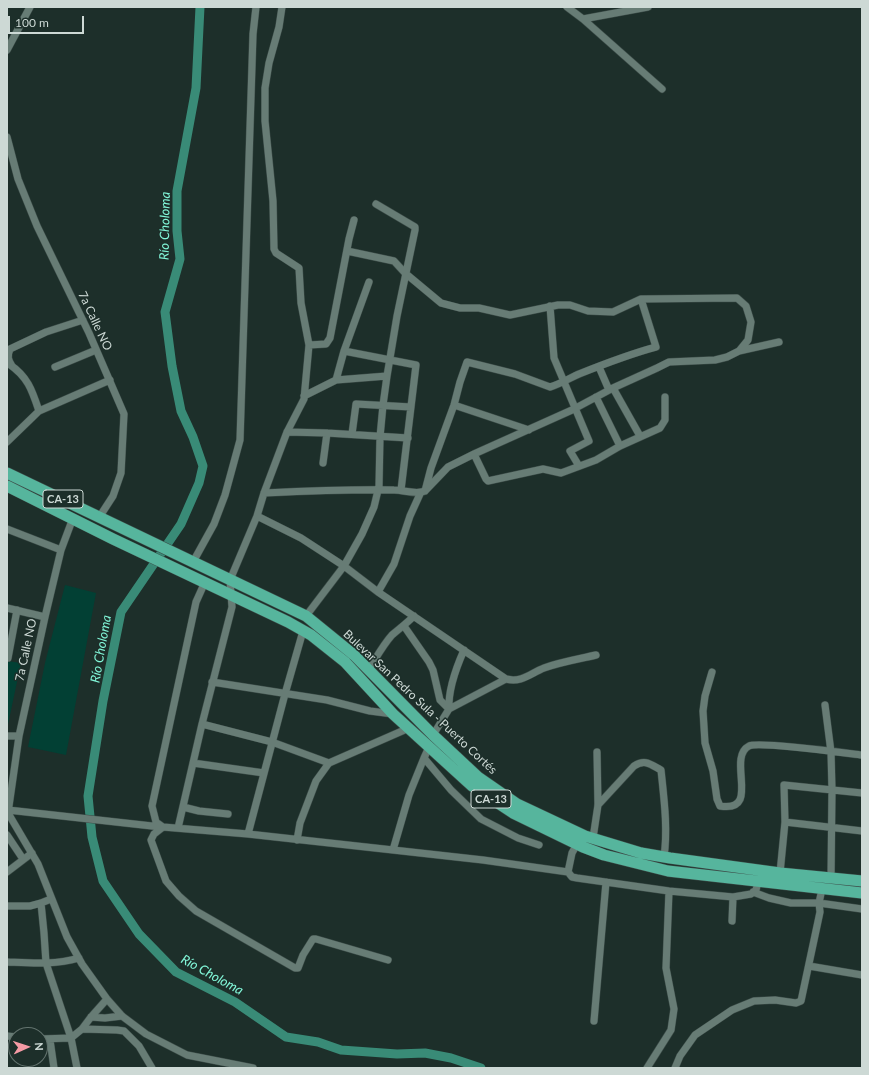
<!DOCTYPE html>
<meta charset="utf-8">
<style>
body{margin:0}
#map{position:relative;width:869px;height:1075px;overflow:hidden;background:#1d2f2a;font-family:Lato,sans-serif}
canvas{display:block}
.frame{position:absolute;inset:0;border:8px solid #cdd9d5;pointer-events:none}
.north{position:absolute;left:8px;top:1027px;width:40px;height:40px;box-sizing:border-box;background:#1d2f2a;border:1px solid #63736e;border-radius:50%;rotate:87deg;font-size:11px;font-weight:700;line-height:16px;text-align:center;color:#cdd9d5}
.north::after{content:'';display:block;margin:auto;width:14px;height:18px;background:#f49aa4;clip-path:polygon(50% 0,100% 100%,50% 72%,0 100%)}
.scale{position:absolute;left:8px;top:16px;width:76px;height:18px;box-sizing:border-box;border:2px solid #cdd9d5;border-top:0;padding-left:5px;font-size:12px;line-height:14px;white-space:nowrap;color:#cdd9d5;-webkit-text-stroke:3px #1d2f2a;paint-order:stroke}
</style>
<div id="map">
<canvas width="869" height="1075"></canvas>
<div class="frame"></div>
<div class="north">N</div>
<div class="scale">100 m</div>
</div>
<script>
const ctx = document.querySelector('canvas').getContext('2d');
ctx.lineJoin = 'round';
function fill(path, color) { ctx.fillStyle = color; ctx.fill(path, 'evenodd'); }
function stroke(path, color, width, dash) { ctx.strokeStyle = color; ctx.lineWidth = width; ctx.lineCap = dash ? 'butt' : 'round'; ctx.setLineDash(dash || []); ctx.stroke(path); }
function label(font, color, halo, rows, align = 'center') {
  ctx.font = font + ' Lato,sans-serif'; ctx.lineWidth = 3; ctx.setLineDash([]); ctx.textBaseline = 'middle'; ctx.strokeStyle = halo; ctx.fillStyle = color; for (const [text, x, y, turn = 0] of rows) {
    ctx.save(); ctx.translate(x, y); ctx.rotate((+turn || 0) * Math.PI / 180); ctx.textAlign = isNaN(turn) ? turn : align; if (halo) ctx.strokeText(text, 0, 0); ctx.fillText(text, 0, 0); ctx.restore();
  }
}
fill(new Path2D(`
 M65,585l31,8 -30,162 -38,-8 17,-84z
 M7,661l14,2 -14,66z`), '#024034');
stroke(new Path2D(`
 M200,7l-4,81 -19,103v40l3,28 -15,53 7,54 9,45 12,26 10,29 -4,17 -18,41 -60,88 -18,89 -15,95 4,41 11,44 36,53 37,38 59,30 51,35 32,5 23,8 56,4 28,-1 26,5 30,10`), '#398b77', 9);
const minor = new Path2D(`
 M567,7l16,12 65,-12
 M583,19l79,70
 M7,50l23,-43
 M7,137l11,42 19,47 52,107 35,81 -3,59 -8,23 -13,20
 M550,306l4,52 35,83 -19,10 9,15
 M309,345l17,-1 4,-6 19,-99 5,-19
 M344,351l72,14 -15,125
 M739,351l40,-9
 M9,364c19,13 23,26 30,47
 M12,366c-4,-6 -5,-10 -2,-17l36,-17 37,-12
 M55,367l41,-17
 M599,367l10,23
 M336,380l8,-29 25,-69
 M613,388l27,48
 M304,396l32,-16 51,-4
 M596,397l24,49
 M454,405l75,25
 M287,432l40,1 81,5
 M352,434l4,-30 55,3
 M7,442l32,-31 71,-31
 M474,454l12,25 2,2 55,-12 18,4 35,-13 24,-14 40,-18 5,-8v-23
 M323,463l4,-30
 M425,491l6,-23 23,-63 6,-23 7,-20 48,12 35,13c8,-2 20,-9 29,-13 25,-10 51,-20 77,-27l-15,-48
 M264,493c43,-2 87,-4 130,-3 10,0 22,5 31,1l23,-24 26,-13 98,-44 41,-22 44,-20 12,-6 46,-2 12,-3 12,-6 9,-11 3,-18 -5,-16 -9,-8 -96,1 -28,13 -25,-1 -18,-6h-12l-48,10 -31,-7h-19l-19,-5 -36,-30 -11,-12 -47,-10
 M257,516l44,22 43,28 34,26 128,87c16,4 25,-6 38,-11 16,-6 35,-9 52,-13
 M7,529l54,21
 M193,562l21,-38 11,-29 15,-55 13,-406 3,-27
 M378,592l16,-28 16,-48 10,-22
 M7,608l38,9
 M306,616l38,-50 18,-32 12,-27 5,-21 1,-49 3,-32 4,-29 10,-60 18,-86v-3l-39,-23
 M404,626l25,36 4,8 7,30 9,9
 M303,631l-18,63 -37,140 145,16 16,-55 15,-37
 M8,658l9,-48
 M369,669c7,-11 14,-24 23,-34 7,-6 15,-12 22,-19
 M712,672l-7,24 -2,15 2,32 8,28 4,28 3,7c42,7 6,-48 29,-60 9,-5 96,7 113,9
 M212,682l115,18 43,11 23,3
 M825,705l6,47 1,38 -1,88
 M449,709c-1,-20 7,-41 15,-59
 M202,724l70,18 57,21
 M433,735l16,-26 57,-30
 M7,736h12
 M429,747l-5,11 27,32 30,29 37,19 21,7
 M193,763l71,10
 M598,805l36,-39c11,-7 16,-2 27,4 3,29 7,58 3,87
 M183,807l16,4 29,3
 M8,810l153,17
 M8,813l30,51 29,73 15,27 25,35 15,17 24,18 41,21 66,13
 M8,813l11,-77 26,-119 16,-67 12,-32
 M785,822l77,9
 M163,827l-7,-5 -4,-16 44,-204 9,-20
 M178,828l24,-104 30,-117 -2,-27 27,-64 7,-23 23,-61 17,-33 5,-54 -8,-42 -2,-35 -23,-15 -2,-4 -1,-48 -8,-80v-33l4,-25 10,-36 3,-20
 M248,834l-85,-7 -9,7 -3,6 15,41 13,15 17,15 99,57h3l5,-13 10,-16h3l72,21
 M7,835l16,24
 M593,838l5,-33 -1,-53
 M297,840l3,-17 16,-42 13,-18 80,-35
 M577,844l-5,9 -4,19 4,5 5,1 92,13 64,6 18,-3 5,-4 2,-8
 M393,850l90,10 85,12
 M7,872l25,-19
 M780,873l5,-51 -1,-37 78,8
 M753,892l16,6 22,5h28l43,6
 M51,899l-10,4 3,30 2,30 25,75 6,30
 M7,906h23l11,-3
 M732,921l1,-24
 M7,962c24,1 48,3 72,-4
 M809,966l53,9
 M91,1017l14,1 17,-2
 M594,1021l12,-139
 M82,1029l9,-12 16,-18
 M7,1036l9,1
 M40,1039l31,-1 11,-9 35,1 7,1 15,15 13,22
 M50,1040l4,28
 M647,1068l24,-38 3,-21 -8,-41 3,-77
 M675,1068l5,-12 15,-21 37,-25 22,-9 21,-1 21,3 5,-2 19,-89 -1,-9 3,-14`);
const highway = new Path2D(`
 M7,473l299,143 48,39 79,80 45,42 39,27 68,32 56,17 29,5 110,15 82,8
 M7,486l106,53 175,83 23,13 34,27 48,52 79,72 41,27 70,34 21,8 64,16 194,22`);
stroke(minor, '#3d4d49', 8);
stroke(highway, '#3d4d49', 12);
stroke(minor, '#677c75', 7);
stroke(highway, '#56b59d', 11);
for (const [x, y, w] of [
 [63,499,40],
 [491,799,40]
]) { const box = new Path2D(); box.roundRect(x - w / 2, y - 9, w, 18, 3); ctx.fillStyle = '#1d2f2a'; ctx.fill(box); stroke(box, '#cdd9d5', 1); }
label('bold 11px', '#cdd9d5', null, [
 ["CA-13",63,499],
 ["CA-13",491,799]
]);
label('12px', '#cdd9d5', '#1d2f2a', [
 ["7a Calle NO",95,321,65],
 ["7a Calle NO",26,650,-78],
 ["Bulevar San Pedro Sula - Puerto Cortés",420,702,43]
]);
label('italic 13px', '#82f7d9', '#1d2f2a', [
 ["Río Choloma",165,226,-89],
 ["Río Choloma",101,649,-80],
 ["Río Choloma",212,975,29]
]);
</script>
